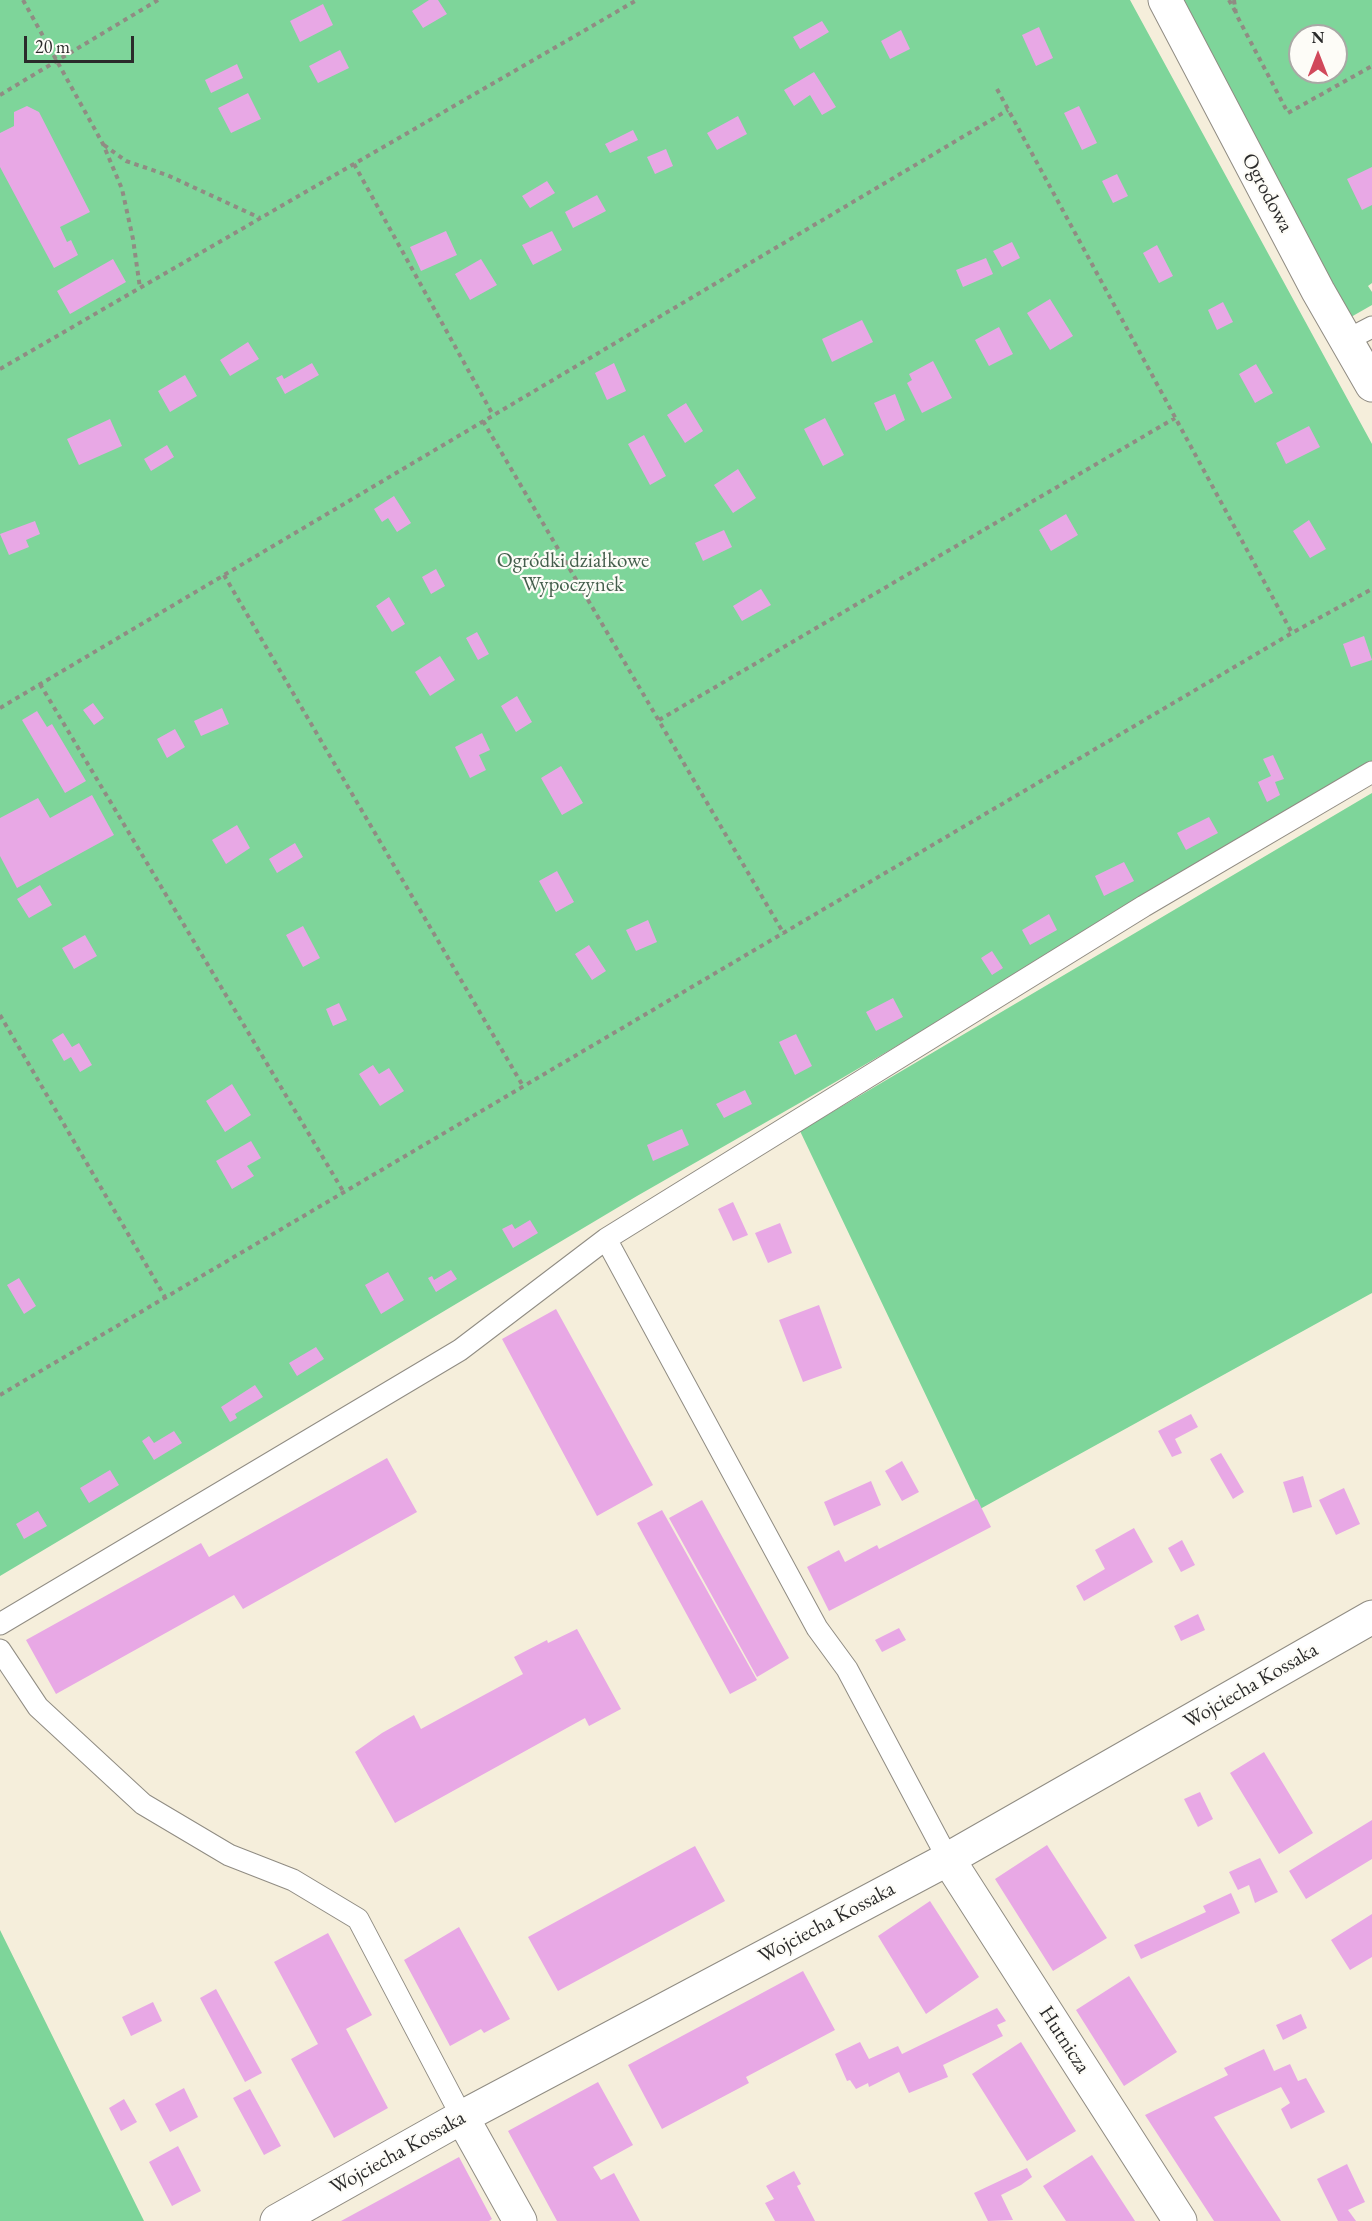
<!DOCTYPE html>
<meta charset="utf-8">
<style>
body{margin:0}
#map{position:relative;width:1372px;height:2221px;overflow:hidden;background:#f5eedb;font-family:"EB Garamond",serif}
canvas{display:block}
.north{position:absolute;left:1288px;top:24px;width:60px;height:60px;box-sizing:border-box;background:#fdfcf7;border:2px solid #a9a8a5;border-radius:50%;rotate:0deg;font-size:16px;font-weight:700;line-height:24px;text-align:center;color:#2b2b2b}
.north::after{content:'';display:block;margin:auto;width:21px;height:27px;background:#d1495b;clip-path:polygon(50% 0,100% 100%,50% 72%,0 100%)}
.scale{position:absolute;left:24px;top:36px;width:110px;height:27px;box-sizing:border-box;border:3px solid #2b2b2b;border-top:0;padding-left:8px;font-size:18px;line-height:21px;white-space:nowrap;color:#2b2b2b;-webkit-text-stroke:4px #fdfcf7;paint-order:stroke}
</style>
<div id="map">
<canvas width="1372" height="2221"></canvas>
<div class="north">N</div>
<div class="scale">20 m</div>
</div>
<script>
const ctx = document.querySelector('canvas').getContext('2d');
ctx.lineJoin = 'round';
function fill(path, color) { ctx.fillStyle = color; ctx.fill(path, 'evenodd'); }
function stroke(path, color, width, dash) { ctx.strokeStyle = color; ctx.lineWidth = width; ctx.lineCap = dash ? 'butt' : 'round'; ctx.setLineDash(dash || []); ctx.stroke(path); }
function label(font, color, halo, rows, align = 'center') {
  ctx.font = font + ' "EB Garamond",serif'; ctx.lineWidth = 4.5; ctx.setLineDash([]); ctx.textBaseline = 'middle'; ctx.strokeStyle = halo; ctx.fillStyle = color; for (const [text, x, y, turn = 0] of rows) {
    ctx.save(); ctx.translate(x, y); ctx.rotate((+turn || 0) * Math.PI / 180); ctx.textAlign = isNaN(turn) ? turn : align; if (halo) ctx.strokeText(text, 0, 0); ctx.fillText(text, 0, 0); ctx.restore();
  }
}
fill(new Path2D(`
 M0,0h1130l242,444v323l-569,334 -166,95 -637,380z
 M1180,0h192v283l-4,3 4,6v13l-21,12zM1300,36h36v36h-36z
 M1372,793v500l-392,216 -180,-378z
 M0,1930l144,291h-144z`), '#7ed59a');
fill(new Path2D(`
 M429,0h9l9,14 -24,14 -11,-17z
 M323,4l10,21 -33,17 -10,-21z
 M822,21l7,11 -29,17 -7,-12z
 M1039,27l14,31 -17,8 -14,-31z
 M901,30l9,19 -20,10 -9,-18z
 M340,50l9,18 -31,15 -9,-17z
 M237,64l6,14 -32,15 -6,-13z
 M814,72l22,35 -14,8 -12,-20 -16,11 -10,-16z
 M248,93l13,26 -30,14 -13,-25z
 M27,106l12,6 51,100 -30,15 7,15 4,-2 7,15 -24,13 -54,-101v-34l14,-7v-14z
 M1079,106l18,37 -15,7 -18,-37z
 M738,116l9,18 -30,16 -10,-17z
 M633,130l5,10 -28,13 -5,-9z
 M666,149l7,17 -18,8 -8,-17z
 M1372,167v38l-10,5 -15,-31z
 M1117,174l11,22 -15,7 -11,-22z
 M547,181l8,12 -25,15 -8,-12z
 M597,195l9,16 -33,17 -8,-16z
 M446,231l11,24 -36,16 -11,-24z
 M552,231l10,19 -29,15 -11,-20z
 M1012,242l8,16 -18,9 -9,-16z
 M1157,245l16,31 -14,7 -16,-30z
 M986,258l7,16 -30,13 -7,-17z
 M113,259l13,23 -56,32 -13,-23z
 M481,259l16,26 -27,15 -15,-26z
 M1050,299l23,37 -23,14 -23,-37z
 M1223,302l10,20 -16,8 -9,-20z
 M862,320l11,22 -41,20 -10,-23z
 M999,327l14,27 -24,12 -14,-26z
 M248,342l11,17 -29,17 -10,-16z
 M933,361l19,37 -30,15 -15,-30 5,-3 -3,-6z
 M312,363l7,12 -34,19 -9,-16 6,-3 2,4z
 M614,363l12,28 -19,9 -12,-27z
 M1256,364l17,29 -18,10 -16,-29z
 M185,375l12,21 -27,16 -12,-21z
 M895,394l10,26 -19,11 -12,-28z
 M686,403l17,28 -18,12 -18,-28z
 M825,418l19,37 -21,11 -19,-37z
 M110,419l12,27 -43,19 -12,-26z
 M1309,426l11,21 -34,17 -10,-21z
 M644,435l22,41 -16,9 -22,-41z
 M167,445l7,12 -23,14 -7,-12z
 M738,469l18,29 -23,15 -19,-28z
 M394,496l17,27 -14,9 -9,-14 -6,4 -8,-13z
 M1066,514l12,21 -27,16 -12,-21z
 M1309,520l17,29 -16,9 -17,-27z
 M35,521l5,13 -14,6 3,7 -20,8 -9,-21z
 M724,530l8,17 -29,14 -8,-18z
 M436,569l9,17 -14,8 -9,-17z
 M761,589l10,16 -29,16 -9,-15z
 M389,597l16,27 -13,8 -16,-26z
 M477,632l12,22 -11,6 -12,-22z
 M1364,636l8,24 -21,7 -8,-23z
 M440,656l15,24 -25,16 -15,-24z
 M517,696l15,26 -16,10 -15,-26z
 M93,703l11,15 -10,7 -11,-15z
 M222,708l7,16 -28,12 -7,-15z
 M37,711l10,16 5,-3 34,57 -21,12 -43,-73z
 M175,729l10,18 -18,11 -10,-19z
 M482,733l8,17 -11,5 7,15 -16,8 -15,-31z
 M1273,755l11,24 -9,3 5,13 -13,7 -9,-20 13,-6 -8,-17z
 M561,766l22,37 -21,12 -21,-37z
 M92,795l22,40 -97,53 -17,-32v-38l38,-20 12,20z
 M1209,817l9,16 -32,17 -9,-17z
 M237,825l13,23 -24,16 -14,-24z
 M295,843l8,14 -26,16 -8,-14z
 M1124,862l10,19 -30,15 -9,-20z
 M557,871l17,31 -18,10 -17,-31z
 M40,885l12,20 -23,13 -12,-19z
 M1049,914l8,16 -27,15 -8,-15z
 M648,920l9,22 -21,9 -10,-21z
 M303,926l17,32 -17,9 -17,-32z
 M85,935l12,21 -23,13 -12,-21z
 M589,945l17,26 -14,9 -17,-26z
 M992,951l11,17 -11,7 -11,-17z
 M893,998l10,19 -27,14 -10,-19z
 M339,1003l8,17 -14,6 -7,-17z
 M63,1033l9,14 7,-4 13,22 -12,7 -9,-15 -7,4 -12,-21z
 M796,1034l16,32 -17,9 -16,-33z
 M373,1065l6,9 10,-6 15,23 -24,15 -21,-32z
 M232,1084l19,31 -26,17 -19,-31z
 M745,1090l7,14 -28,14 -8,-14z
 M682,1129l7,16 -36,16 -6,-16z
 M251,1141l10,17 -14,8 7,10 -22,13 -16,-28z
 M733,1202l15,33 -15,6 -15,-32z
 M530,1220l8,13 -25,15 -11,-19 10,-5 3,5z
 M780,1223l12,30 -24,10 -13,-30z
 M451,1270l6,9 -21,13 -8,-14 4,-2 2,4z
 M388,1272l16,28 -23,14 -16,-29z
 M19,1278l17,28 -12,8 -17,-29z
 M819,1305l23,63 -39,14 -24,-62z
 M556,1309l97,176 -56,31 -95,-177z
 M316,1347l8,12 -27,17 -8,-13z
 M255,1385l8,12 -28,17 2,4 -7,4 -9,-15z
 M1191,1414l7,13 -23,12 7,14 -10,4 -14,-26z
 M174,1431l8,12 -28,17 -12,-19 7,-5 5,7z
 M1221,1453l23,39 -11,7 -23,-40z
 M387,1458l30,54 -174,97 -9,-14 -178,99 -30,-54 175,-97 8,14z
 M902,1461l17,31 -17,9 -17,-30z
 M110,1470l9,15 -30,18 -9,-15z
 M1303,1476l9,31 -19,6 -10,-31z
 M871,1481l10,24 -47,21 -10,-24z
 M1344,1488l16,36 -24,11 -17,-35z
 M977,1499l14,28 -162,84 -22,-44 32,-17 6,12 32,-17 2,4z
 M702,1500l87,158 -32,19 -88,-159z
 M662,1510l95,170 -27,14 -93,-171z
 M38,1511l9,15 -23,13 -8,-15z
 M1134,1528l19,34 -69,39 -8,-15 29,-17 -10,-19z
 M1182,1540l13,25 -14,7 -13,-24z
 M1198,1614l7,16 -24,11 -7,-15z
 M899,1628l7,12 -24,12 -7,-12z
 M577,1629l44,80 -32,17 -4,-8 -190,105 -40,-71 27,-19 32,-18 7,14 102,-55 -9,-17 33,-17 1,3z
 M1264,1752l49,81 -34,21 -49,-81z
 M1200,1792l13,27 -15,8 -14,-28z
 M1372,1820v39l-66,40 -17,-28z
 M1047,1845l60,93 -54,33 -58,-92z
 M695,1846l30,55 -167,90 -30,-54z
 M1260,1858l18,34 -23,11 -6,-18 -11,5 -9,-18z
 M1231,1893l9,20 -99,46 -7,-14 72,-33 -3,-6z
 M930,1901l49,76 -53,37 -48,-78z
 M1372,1914v43l-22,13 -19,-30z
 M459,1927l51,92 -26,14 -3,-4 -31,17 -46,-86z
 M328,1933l44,82 -26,14 42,79 -54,30 -43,-79 27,-15 -44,-82z
 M803,1971l32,59 -89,47 3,6 -87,46 -34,-64z
 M1129,1976l48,76 -53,34 -48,-76z
 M216,1989l46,84 -17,9 -45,-84z
 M153,2002l9,19 -31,15 -9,-19z
 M997,2008l9,13 -9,4 6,11 -60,29 5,12 -39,16 -10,-21 -30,15 -1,-4 -12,6 -6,-9 -3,1 -12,-27 25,-12 9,17 29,-13 4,8z
 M1301,2014l6,14 -24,12 -7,-15z
 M1021,2042l55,89 -49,30 -55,-87z
 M1264,2049l10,22 16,-7 8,17 8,-3 19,34 -34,17 -10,-20 9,-6 -9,-16 -67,30 67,104h-67l-69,-106 83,-40 -4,-7z
 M598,2082l35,63 -40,22 8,13 13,-7 26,48h-83l-49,-90z
 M184,2088l14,29 -28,15 -15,-28z
 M250,2089l31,57 -17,9 -31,-57z
 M124,2099l13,23 -16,9 -12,-23z
 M178,2146l23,45 -29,15 -23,-44z
 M1092,2155l43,66h-69l-23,-35z
 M459,2157l33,62 -3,2h-148z
 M1347,2164l18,38 -17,8 8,11h-18l-21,-42z
 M1027,2168l5,9 -11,8 -20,10 12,25 -25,1 -14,-28z
 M794,2171l7,13 -4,2 18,35h-40l-10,-18 9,-4 -8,-13z`), '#e8a8e5');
const lane = new Path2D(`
 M1347,340l25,-13
 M606,1239l538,-333 228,-134
 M0,1624l460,-274 146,-111 211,389 30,41 101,190
 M0,1650l38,57 105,97 86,51 64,25 65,39 104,198`);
const street = new Path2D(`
 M1165,0l153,291 54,94
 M948,1859l232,362
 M462,2117l58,104
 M277,2221l185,-104 486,-258 424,-242`);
stroke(lane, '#908c83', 23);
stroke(street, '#908c83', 35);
stroke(new Path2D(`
 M23,0l80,144 19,45 11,50 7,49
 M1229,0l6,11
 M1234,0l2,14 52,99 84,-47
 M997,89l295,544
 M0,95l158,-95
 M104,145l22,16 41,14 93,43
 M354,164l139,251
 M0,369l637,-369
 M483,421l301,513
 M224,575l299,511
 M40,684l303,507
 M0,708l1008,-598
 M659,720l516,-302
 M0,1015l165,282
 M0,1395l1292,-762 80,-44`), '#908c83', 4, [4.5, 4.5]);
stroke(lane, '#fff', 21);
stroke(street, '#fff', 33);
label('21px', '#2b2b2b', '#fdfcf7', [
 ["Ogrodowa",1267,193,62],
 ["Wojciecha Kossaka",1251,1686,-30],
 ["Wojciecha Kossaka",827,1923,-28],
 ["Hutnicza",1064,2040,57],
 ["Wojciecha Kossaka",398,2153,-29]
]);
label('21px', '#445e4c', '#fdfcf7', [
 ["Ogródki działkowe",573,561],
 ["Wypoczynek",573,585]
]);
</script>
